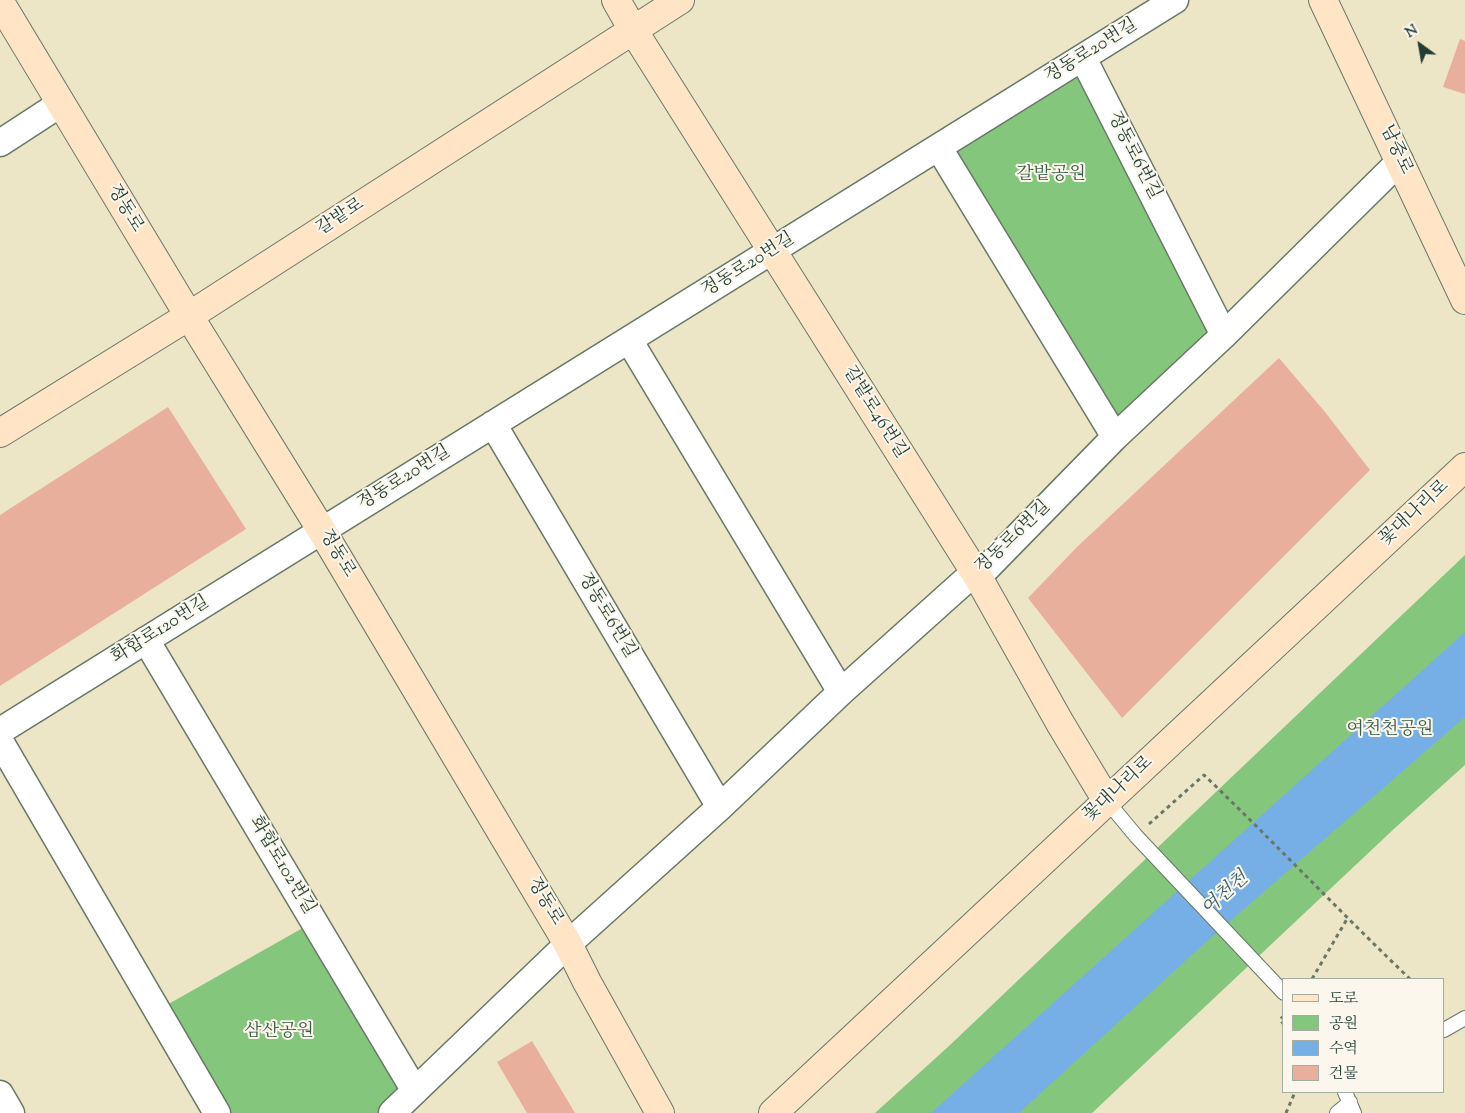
<!DOCTYPE html>
<meta charset="utf-8">
<style>
body{margin:0}
#map{position:relative;width:1465px;height:1113px;overflow:hidden;background:#ece5c6;font-family:"Sorts Mill Goudy","Noto Serif KR",serif}
canvas{display:block}
.legend{position:absolute;left:1282px;top:978px;width:162px;height:115px;box-sizing:border-box;background:#fbf7ec;border:1px solid #a3ada2;margin:0;padding:6px 9px;list-style:none;font-size:15px;color:#1f3d34}
.legend li{display:flex;align-items:center;gap:10px;height:25px}
.legend b{width:25px;border:1px solid #a3ada2}
.north{position:absolute;left:1395px;top:20px;width:50px;height:50px;-webkit-text-stroke:4px #fbf7ec;paint-order:stroke;rotate:328deg;font-size:14px;font-weight:700;line-height:20px;text-align:center;color:#1f3d34}
.north::after{content:'';display:block;margin:auto;width:18px;height:22px;background:#1f3d34;clip-path:polygon(50% 0,100% 100%,50% 72%,0 100%)}
</style>
<div id="map">
<canvas width="1465" height="1113"></canvas>
<ul class="legend">
<li><b style="height:6px;background:#ffe4c6"></b>도로</li>
<li><b style="height:14px;background:#85c67d"></b>공원</li>
<li><b style="height:14px;background:#76afe6"></b>수역</li>
<li><b style="height:14px;background:#e9af9d"></b>건물</li>
</ul>
<div class="north">N</div>
</div>
<script>
const ctx = document.querySelector('canvas').getContext('2d');
ctx.lineJoin = 'round';
function fill(path, color) { ctx.fillStyle = color; ctx.fill(path, 'evenodd'); }
function stroke(path, color, width, dash) { ctx.strokeStyle = color; ctx.lineWidth = width; ctx.lineCap = dash ? 'butt' : 'round'; ctx.setLineDash(dash || []); ctx.stroke(path); }
function label(font, color, halo, rows, align = 'center') {
  ctx.font = font + ' "Sorts Mill Goudy","Noto Serif KR",serif'; ctx.lineWidth = 4; ctx.setLineDash([]); ctx.textBaseline = 'middle'; ctx.strokeStyle = halo; ctx.fillStyle = color; for (const [text, x, y, turn = 0] of rows) {
    ctx.save(); ctx.translate(x, y); ctx.rotate((+turn || 0) * Math.PI / 180); ctx.textAlign = isNaN(turn) ? turn : align; if (halo) ctx.strokeText(text, 0, 0); ctx.fillText(text, 0, 0); ctx.restore();
  }
}
fill(new Path2D(`
 M1083,58l141,277 -109,102 -176,-289z
 M1465,555v210l-69,62 -304,286h-217l74,-67z
 M308,925l98,165 -25,23h-154l-62,-107z`), '#85c67d');
fill(new Path2D(`
 M1465,632v85l-259,225 -187,171h-88z`), '#76afe6');
fill(new Path2D(`
 M1460,39l5,2v53l-22,-7z
 M1279,358l46,54 45,58 -248,248 -94,-120 49,-51z
 M168,407l78,122 -246,157v-171z
 M532,1041l43,72h-48l-30,-51z`), '#e9af9d');
const lane = new Path2D(`
 M1107,801l29,35 148,157
 M1444,1030l21,-12
 M1345,1092l9,21
 M1337,1113l13,-11`);
const street = new Path2D(`
 M1083,58l141,277
 M0,143l60,-39
 M939,148l176,289
 M629,340l212,352
 M493,424l227,383
 M146,640l269,451
 M0,731l1175,-731
 M0,741l217,372
 M0,1094l11,19
 M392,1113l176,-169 152,-137 121,-115 126,-113 11,-2 137,-140 109,-102 176,-174`);
const secondary = new Path2D(`
 M616,0l17,30 345,547 82,146 47,78
 M1323,0l142,300
 M0,2l189,314 133,215 246,413 19,38 73,131
 M0,433l189,-117 491,-316
 M773,1113l692,-646`);
stroke(lane, '#677867', 16);
stroke(street, '#677867', 29);
stroke(secondary, '#677867', 30);
stroke(new Path2D(`
 M1149,824l55,-49c70,67 136,137 206,204
 M1312,979l35,-60
 M1284,1016l-4,3 4,6
 M1286,1113l9,-21`), '#677867', 3, [4, 4]);
stroke(lane, '#fff', 14);
stroke(street, '#fff', 26);
stroke(secondary, '#ffe4c6', 28);
label('18px', '#1f3d34', '#fbf7ec', [
 ["정동로20번길",1092,52,-32],
 ["남중로",1395,150,65],
 ["정동로6번길",1133,156,63],
 ["정동로",124,209,59],
 ["갈밭로",341,218,-33],
 ["정동로20번길",749,266,-32],
 ["갈밭로46번길",874,413,58],
 ["정동로20번길",405,479,-32],
 ["꽃대나리로",1415,514,-43],
 ["정동로6번길",1014,538,-44],
 ["정동로",336,554,59],
 ["정동로6번길",606,616,59],
 ["화합로120번길",161,631,-32],
 ["꽃대나리로",1119,790,-43],
 ["화합로102번길",281,866,59],
 ["정동로",544,902,59]
]);
label('18px', '#385f46', '#fbf7ec', [
 ["갈밭공원",1051,176],
 ["여천천공원",1390,731],
 ["삼산공원",279,1033]
]);
label('italic 19px', '#395f69', '#fbf7ec', [
 ["여천천",1226,895,-42]
]);
</script>
